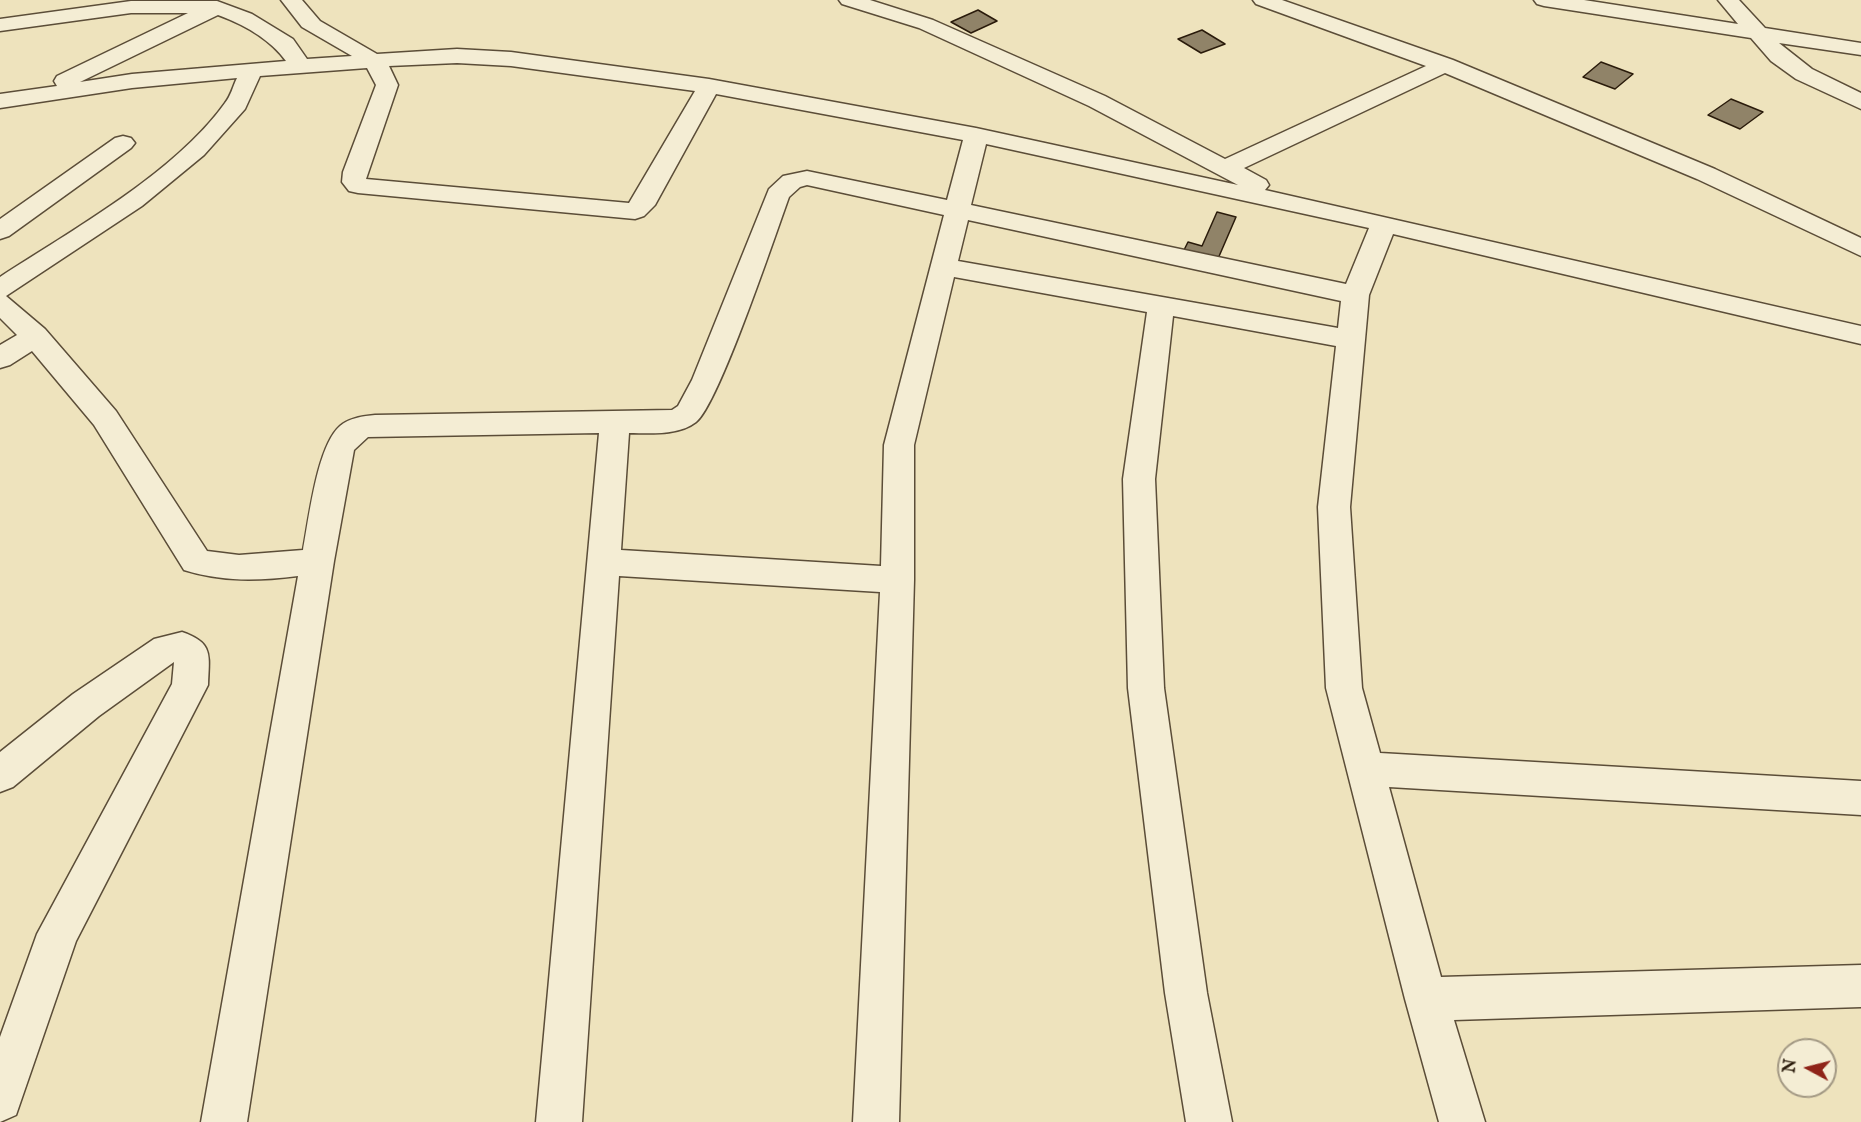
<!DOCTYPE html>
<style>
body{margin:0}
#map{position:relative;width:1861px;height:1122px;overflow:hidden;background:#eee3bd;font-family:"IM FELL English",serif}
canvas{display:block}
.north{position:absolute;left:1777px;top:1038px;width:60px;height:60px;box-sizing:border-box;background:#f4edd4;border:2px solid #a39984;border-radius:50%;rotate:277deg;font-size:16px;font-weight:700;line-height:24px;text-align:center;color:#2a1b0b}
.north::after{content:'';display:block;margin:auto;width:21px;height:27px;background:#8f2418;clip-path:polygon(50% 0,100% 100%,50% 72%,0 100%)}
</style>
<div id="map">
<canvas width="1861" height="1122"></canvas>
<div class="north">N</div>
</div>
<script>
const ctx = document.querySelector('canvas').getContext('2d');
ctx.lineJoin = 'round';
function fill(path, color) { ctx.fillStyle = color; ctx.fill(path, 'evenodd'); }
function stroke(path, color, width, dash) { ctx.strokeStyle = color; ctx.lineWidth = width; ctx.lineCap = dash ? 'butt' : 'round'; ctx.setLineDash(dash || []); ctx.stroke(path); }
const building = new Path2D(`
 M978,10l19,11 -26,12 -20,-11z
 M1202,30l23,14 -24,9 -23,-14z
 M1601,62l32,12 -18,15 -32,-12z
 M1731,99l32,13 -23,17 -32,-14z
 M1217,212l19,5 -19,44 -34,-9 5,-10 14,4z`);
fill(building, '#908368');
stroke(building, '#2a1b0b', 1.5);
const minor = new Path2D(`
 M281,0h21l18,21 57,33 80,-5 54,3 198,27 267,49 262,57 -149,-79 -170,-78 -77,-24 -3,-4h31l63,20 172,76 120,63 201,-93 -170,-62 -3,-4h29l171,60 262,109 146,69v18l-164,-77 -252,-106 -201,95 22,12 3,5 -4,5 596,136v18l-468,-110 -24,61 -19,212 12,181 18,65 481,28v34l-472,-28 52,190 420,-12v42l-407,13 31,102h-46l-34,-123 -79,-311 -8,-181 18,-161 -163,-30 -18,163 9,209 43,305 25,129h-46l-21,-129 -37,-305 -5,-209 24,-167 -193,-35 -40,168v135l-15,542h-46l27,-530 -261,-16 -37,546h-46l63,-689 -231,4 -14,13 -20,111 -87,561h-46l97,-546c-40,5 -75,6 -114,-6l-90,-145 -62,-74 -22,14 -10,3v-23l17,-10 -17,-17v-41c72,-47 175,-104 225,-174 6,-7 8,-17 12,-25l-105,10 -132,20v-14l57,-8 -3,-5 3,-5 131,-63h-57l-131,18v-12l131,-18h86l35,13 41,25 14,20 45,-3 -50,-29zM218,15c25,9 52,24 68,46l-154,13 -52,8zM457,63l54,3 184,25 -66,112 -263,-24 32,-94 -9,-19zM367,68l9,17 -33,87 -1,10 7,9 9,2 277,26 9,-3 11,-11 61,-111 247,46 -16,60 -140,-29 -24,5 -14,13 -77,191 -14,26 -6,4 -297,5c-12,1 -26,3 -35,11 -23,20 -31,93 -37,124l-64,5 -32,-4 -91,-140 -71,-82 -39,-33 136,-90 62,-51 41,-46 15,-33zM986,144l383,84 -23,56 -375,-79zM807,185l137,30 -60,230 -3,121 -260,-16 8,-117c21,0 49,3 67,-11 22,-16 80,-189 93,-225l11,-10zM968,220l373,81 -3,27 -380,-67z
 M1534,0h50l154,24 -20,-24h21l26,28 96,15v12l-82,-12 33,26 49,24v16l-65,-30 -25,-18 -20,-23 -207,-32 -7,-2z
 M123,136l8,2 4,5 -4,5 -122,88 -9,3v-20l115,-81z
 M182,632c32,11 27,23 26,53l-132,256 -60,174 -16,7v-85l37,-103 135,-250 2,-22 -75,54 -86,71 -13,5v-40l73,-58 81,-55z`);
stroke(minor, '#5b4d38', 3);
fill(minor, '#f4edd4');
</script>
